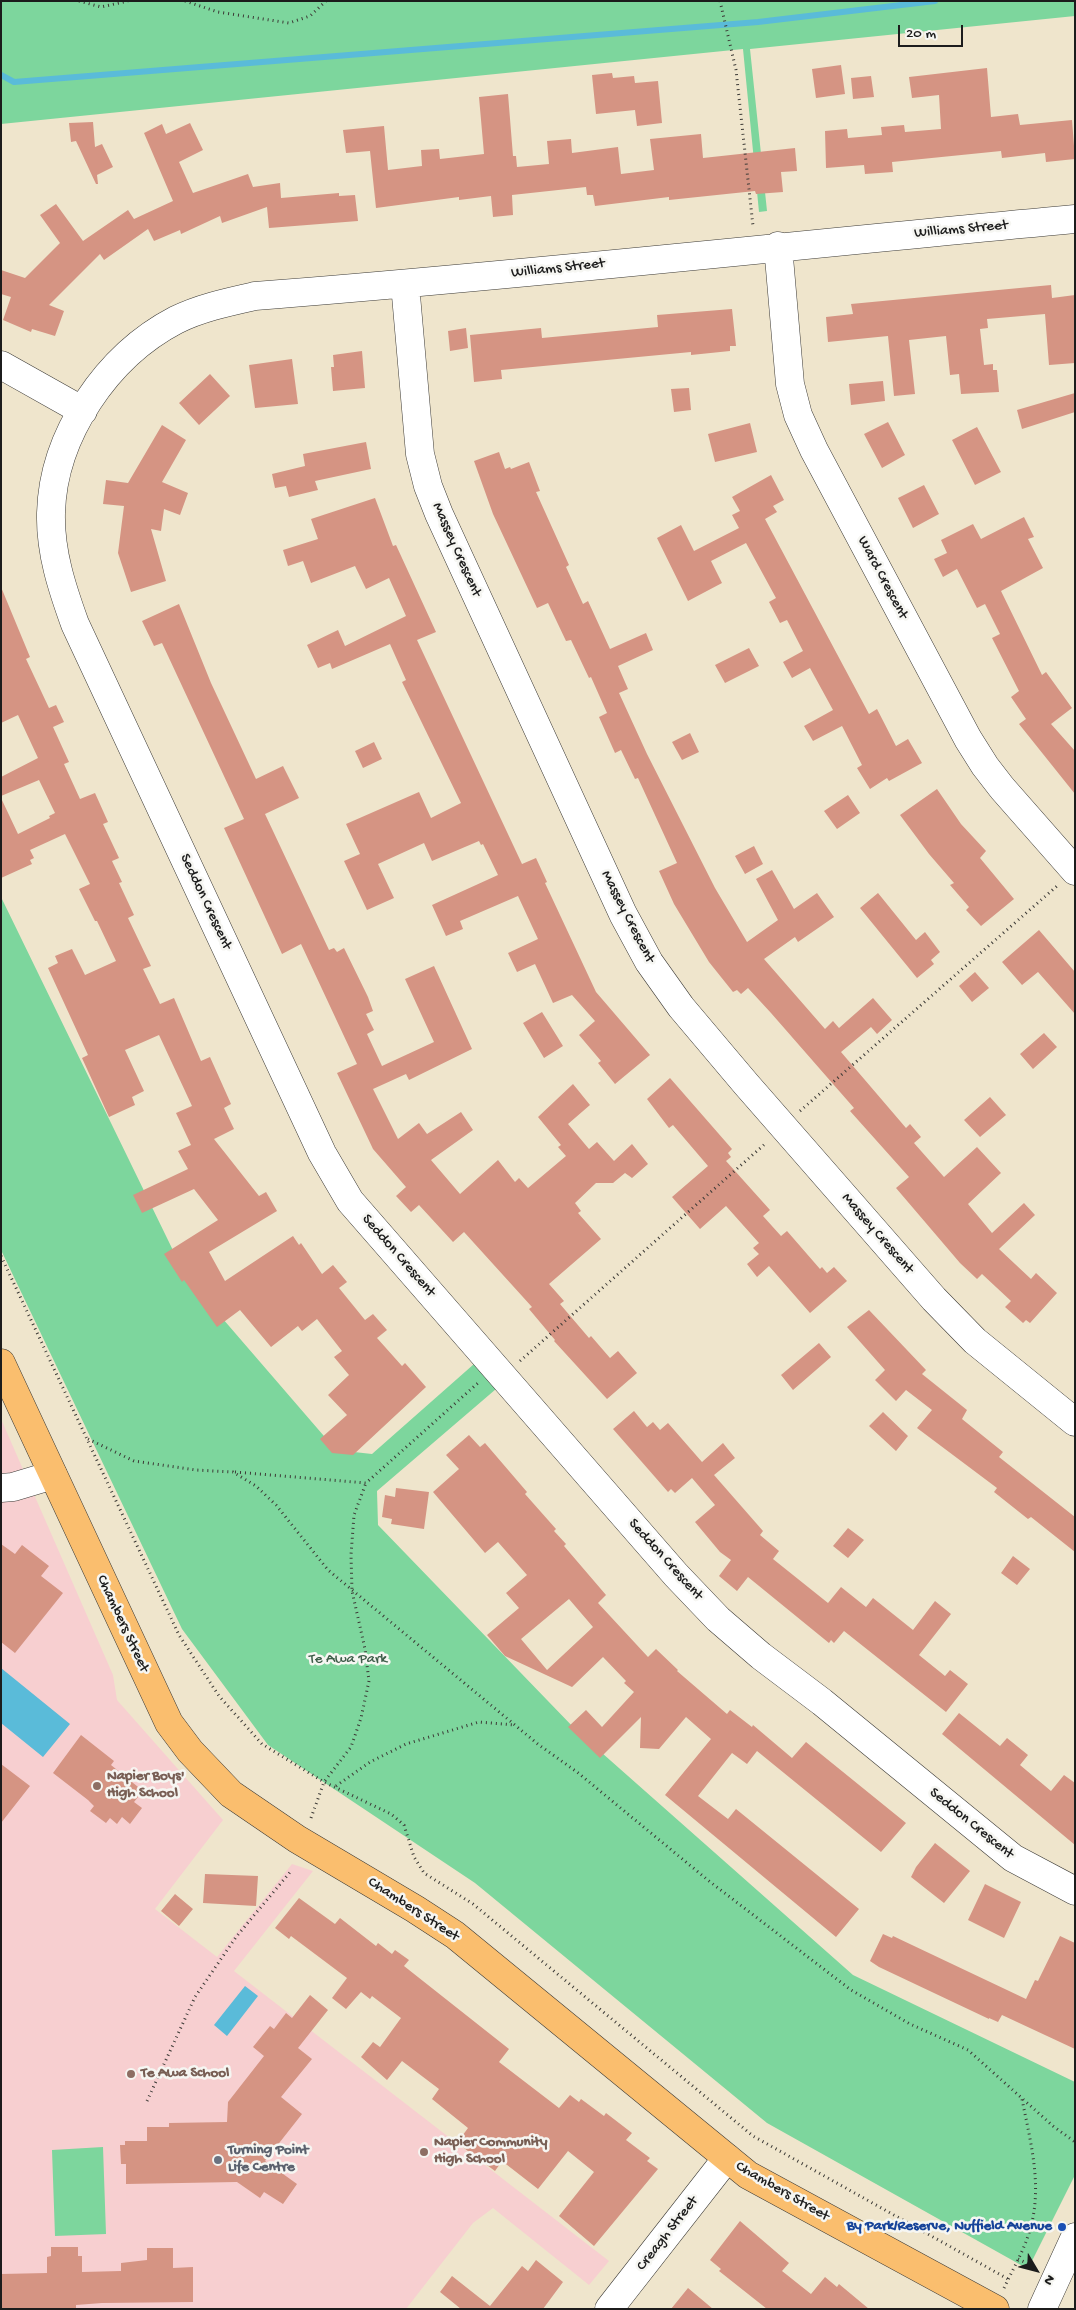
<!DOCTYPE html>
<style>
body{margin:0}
#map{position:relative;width:1076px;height:2310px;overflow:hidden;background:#efe5cc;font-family:"Gochi Hand",sans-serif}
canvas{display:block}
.frame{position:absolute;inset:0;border:2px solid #1c1c1c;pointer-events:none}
.north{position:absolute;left:1011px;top:2245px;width:50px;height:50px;-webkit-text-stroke:4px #f6f6f2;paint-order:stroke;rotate:127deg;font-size:14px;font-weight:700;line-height:20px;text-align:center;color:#1c1c1c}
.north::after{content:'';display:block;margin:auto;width:18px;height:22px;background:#1c1c1c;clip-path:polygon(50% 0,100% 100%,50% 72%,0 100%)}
.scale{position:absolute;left:898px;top:25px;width:65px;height:22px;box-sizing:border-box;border:2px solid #1c1c1c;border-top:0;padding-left:6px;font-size:15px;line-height:18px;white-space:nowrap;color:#1c1c1c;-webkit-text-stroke:4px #f6f6f2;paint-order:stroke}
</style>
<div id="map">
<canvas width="1076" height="2310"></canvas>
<div class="frame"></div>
<div class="north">N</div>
<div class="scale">20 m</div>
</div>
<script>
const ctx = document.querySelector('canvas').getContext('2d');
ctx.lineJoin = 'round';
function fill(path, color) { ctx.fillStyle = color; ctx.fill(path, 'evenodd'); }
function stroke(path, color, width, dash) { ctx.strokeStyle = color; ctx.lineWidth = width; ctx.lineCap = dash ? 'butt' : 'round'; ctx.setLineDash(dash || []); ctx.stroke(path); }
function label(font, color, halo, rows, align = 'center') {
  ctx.font = font + ' "Gochi Hand",sans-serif'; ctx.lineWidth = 5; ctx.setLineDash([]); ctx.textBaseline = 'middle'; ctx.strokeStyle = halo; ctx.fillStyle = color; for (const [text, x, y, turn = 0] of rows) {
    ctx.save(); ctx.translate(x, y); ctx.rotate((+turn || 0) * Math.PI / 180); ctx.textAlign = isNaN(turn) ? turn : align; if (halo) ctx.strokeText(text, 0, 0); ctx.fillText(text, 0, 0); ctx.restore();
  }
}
fill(new Path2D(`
 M1,1419l112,256 4,25 106,120 -68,89 62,48 75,-93 21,7 -79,100 375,290 -20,24 -96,-77 -20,15 -67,86h-405z`), '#f7cfd0');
fill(new Path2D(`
 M1,1h1074v15l-325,33 17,162 -8,1 -16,-163 -742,75z
 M1,897l184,378 151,175 36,4 102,-90 22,25 -119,102 1,34 198,205 277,245 222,107v93l-47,94 -261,-146 -292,-240 -207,-138 -86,-116 -181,-379z
 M103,2147l3,87 -51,2 -3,-86z`), '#7dd69d');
fill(new Path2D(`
 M1,1668l69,56 -27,33 -42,-34z
 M245,1986l13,10 -31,40 -13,-11z`), '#5abbd9');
stroke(new Path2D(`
 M1,75l13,7 744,-60 177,-21`), '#5abbd9', 6);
fill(new Path2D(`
 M841,65l4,29 -29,4 -4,-29z
 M987,68l4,49 27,-3 2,11 52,-5 3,39 -29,3 -1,-9 -43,5 -1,-7 -109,11 1,10 -28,2 -1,-9 -38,3 -1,-37 22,-2 1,9 34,-3 -1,-8 23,-2 1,7 36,-3 -2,-34 -27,3 -3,-21z
 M612,73l1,5 21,-2 1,7 23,-2 4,42 -25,3 -2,-16 -39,4 -4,-39z
 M871,76l3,21 -21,2 -2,-21z
 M508,94l5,62h3l1,11 32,-3 -2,-23 24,-2 1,14 46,-6 3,27 33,-4 -4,-31 51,-5 2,24 92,-10 2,23 -16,1 2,20 -27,2 -1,-3 -86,9v-3l-74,9 -2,-11h-6l-1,-8 -74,8 1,20 -20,2 -2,-21 -32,4v-3l-83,11 -6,-57 -24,2 -3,-23 41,-4 4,44 34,-4 -1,-16 18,-1 1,10 44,-5 -5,-57z
 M93,122l2,25 7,-3 11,23 -16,8 1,9h-2l-20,-43 -5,1 -2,-19z
 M190,123l13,27 -24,12 14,31 55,-19 5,13 27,-4 1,15 58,-5v3l16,-1 3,26 -89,7 -2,-21 -45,16 -2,-7 -39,18 -1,-4 -26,11 -6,-12 -44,31 -4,-6 -51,51 15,6 -9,25 -23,-7 -1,3 -28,-12 8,-23 -10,-3v-24l24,8 35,-35 -20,-28 16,-11 27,37 45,-31 6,9 39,-18 -29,-68 18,-9 4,10z
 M1051,285l1,13 23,-3v68l-26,2 -4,-51 -58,5 1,9 -8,1 4,36 9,-1v6h4l2,22 -38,2 -2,-20 -9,1 -4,-39 -37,4 6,54 -21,2 -6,-60 -60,6 -2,-25 27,-3 -2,-10z
 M732,309l4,37h-6v5l-39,4v-3l-190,18 1,9 -28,3 -4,-47 71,-7 1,10 116,-11 -1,-12z
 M466,328l2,20 -18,3 -2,-20z
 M362,351l3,37 -32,3 -2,-24h3l-1,-12z
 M292,359l6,45 -43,4 -6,-43z
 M210,374l20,22 -31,29 -20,-22z
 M883,381l2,20 -34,4 -2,-21z
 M689,388l2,22 -17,2 -3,-23z
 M1075,393v19l-53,17 -5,-19z
 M888,422l17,33 -23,13 -18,-34z
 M750,423l7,29 -42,10 -7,-28z
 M162,425l24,15 -24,42 26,11 -8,22 -16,-6 -3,22 -10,-2 15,52 -35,11 -13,-39 6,-47 -21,-2 3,-24 22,3z
 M977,427l24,45 -26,13 -23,-45z
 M366,442l5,27 -56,12 3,9 -29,7 -3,-11 -11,2 -3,-14 33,-8 -2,-12z
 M499,452l6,17 5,-2 1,2 18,-7 11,29 -4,1 33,73 -3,2 17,37 5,-3 22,48 36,-16 7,17 -35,16 10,23 -9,4 28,61 68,134 32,54 31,-22 -22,-41 16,-9 22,39 23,-16 17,24 -36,25 -3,-5 -31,22 61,70 8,-8 6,7 34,-30 19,22 -15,14 -6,-7 -30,25 65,76 4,-4 11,13 -7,6 30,34 33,-30 24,26 -33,31 24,29 32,-30 11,12 -36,34 32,30 5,-6 21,20 -27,30 -4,-3 -3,3 -18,-16 6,-6 -29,-27 -5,5 -17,-16 -64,-75 13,-11 -59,-66 4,-3 -83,-95 -23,-25 -7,6 -4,-4 -4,2 -24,-30 -35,-58 -15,-33 18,-8 -39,-85 -3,1 -14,-29 -6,3 -16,-36 8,-4 -16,-36 -2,1 -18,-38 -5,1 -18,-38 -11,5 -44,-94 -19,-53z
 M771,475l13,25 -11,6 4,6 -12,7 104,195 8,-5 19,37 12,-7 14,24 -33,18 -2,-3 -17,11 -13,-21 5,-3 -20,-39 -29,15 -9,-15 29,-16 -23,-42 -18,10 -9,-16 20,-11 -16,-31 -7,3 -11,-21 7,-4 -30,-55 -35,18 11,22 -34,18 -31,-63 24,-13 13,26 45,-23 -7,-13 8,-4 -8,-14z
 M924,485l15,29 -26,14 -15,-30z
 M375,498l18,48 3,-1 40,87 -19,8 105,224 14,-6 11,24 -2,1 51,109 54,63 -35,29 -17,-21 3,-2 -22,-26 16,-14 -23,-26 -19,8 -18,-39 -18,8 -9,-19 30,-14 -20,-43 -58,25 3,8 -17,7 -14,-31 66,-30 -15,-31 -2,1 -2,-4 -47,20 -8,-18 -46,21 16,34 -27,12 -23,-49 16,-7 -14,-30 73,-32 12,26 30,-15 -59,-121 4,-2 -16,-36 -58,25 -2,-6 -12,5 -11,-23 31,-15 7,16 61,-30 -17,-38 -23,11 -11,-23 -44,17 -8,-22 -15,5 -5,-16 35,-11 -7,-20z
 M1024,517l10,20 -6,2 15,29 -42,23 41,84 4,-3 26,36 -21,16 24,27v43l-56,-70 7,-5 -15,-22 8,-6 -27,-53 8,-4 -15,-30 -8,4 -20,-39 -14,8 -9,-18 13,-6 -6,-13 32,-16 8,15z
 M1,587l29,70 -4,2 23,49 7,-3 8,17 -11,5 16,35 -5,2 16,35 15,-6 13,29 -5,2 16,34 -7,3 10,21 -3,1 15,32 -6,3 23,48 -8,3 17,35 14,-6 27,63 9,-4 21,47 -7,4 10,21 -20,10 45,57 7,-4 11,19 -68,41 16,29 68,-45 6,9 2,-2 21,31 11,-9 14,17 -8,6 26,32 8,-6 14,16 -10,8 25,28 3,-3 21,24 -73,68 -21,-2 -12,-14 27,-24 -19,-20 21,-20 -15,-18 8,-6 -25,-32 -15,12 -4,-5 -27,21 -31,-37 -23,17 -33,-47 -2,2 -18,-28 54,-34 -24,-31 -52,24 -9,-18 55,-26 -10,-18 13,-6 -15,-32 16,-7 -33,-71 -34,15 19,41 -12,6 3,8 -26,12 -27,-59 6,-3 -40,-87 10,-5 -3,-7 17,-7 13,26 31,-14 -19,-40h-2l-16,-32 11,-5 -25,-50 -35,16 4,8 -4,2 2,4 -31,14v-80l17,36 32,-16 -1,-2 6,-3 -16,-33 -38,16v-19l37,-19 -20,-43 -17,8z
 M179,604l32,79 45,96 27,-13 16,32 -34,16 64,136 5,-2 3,4 7,-4 24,49 5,14 -7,3 8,16 -7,4 15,32 52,-24 -29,-63 29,-13 38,83 -63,31 -3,-6 -33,15 25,50 21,-16 8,11 34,-22 12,18 -42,30 29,34 38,-34 17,22 4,-4 9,10 38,-32 -8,-9 3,-2 -23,-28 35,-33 17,21 -22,19 21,25 8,-7 17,19 18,-17 16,20 -16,14 -7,-5 -12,10h-17l-21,20 6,8 -3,2 23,26 -52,45 15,17 -4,3 29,34 2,-2 19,22 8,-7 19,22 -30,26 -53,-58 1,-1 -26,-31 3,-2 -68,-75 -11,10 -34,-37 -8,7 -15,-16 10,-9 -33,-38 -36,-76 20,-9 -56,-120 -19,10 -58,-126 20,-9 -82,-176 -8,3 -12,-25z
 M749,648l10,18 -34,17 -10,-18z
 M690,733l9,19 -17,8 -10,-18z
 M374,742l8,17 -19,9 -8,-17z
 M937,789l24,35 25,27 -6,7 34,41 -33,27 -15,-16 3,-3 -19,-22 4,-2 -25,-29 -29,-39z
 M848,795l12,18 -23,16 -13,-18z
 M754,846l9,18 -18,10 -10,-18z
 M878,893l38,47 9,-8 15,20 -9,8 3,4 -17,14 -57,-70z
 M1039,930l36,42v42l-37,-42 -16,13 -20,-23z
 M975,972l14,16 -17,14 -13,-16z
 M542,1012l21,34 -19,12 -21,-35z
 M1044,1033l13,14 -24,22 -13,-15z
 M670,1078l62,71 -4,4 3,4 -5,4 44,49 -7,6 18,20 6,-5 33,38 2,-2 5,6 7,-6 13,14 -37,32 -41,-47 -12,11 -10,-13 12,-10 -6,-6 6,-5 -33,-37 -26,23 -28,-32 36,-31 -35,-41 -4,3 -22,-29z
 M990,1097l16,18 -26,22 -16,-17z
 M869,1310l57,60 -4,4 45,36 -5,9 41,33 -4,5 76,60v35l-44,-35 -3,2 -34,-27 3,-4 -80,-60 15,-18 -26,-20 -10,11 -21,-21 10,-10 -38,-43z
 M819,1343l12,14 -38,33 -12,-15z
 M634,1411l13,16 6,-5 7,8 8,-7 34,39 21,-19 12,15 -21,17 49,56 -3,4 19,16 -6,8 55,44 13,-16 25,20 7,-9 40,32 22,-29 16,13 -32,41 26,21 5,-6 18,14 -22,28 -102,-81 -10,12 -3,-3 -2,3 -81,-66 -11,14 -18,-15 12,-16 -11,-8 -25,-30 20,-17 -23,-27 -17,15 -4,-4 -3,3 -13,-15 -42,-48z
 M883,1412l25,24 -12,15 -27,-25z
 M469,1435l11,12 5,-4 42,49 -2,2 31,35 -2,2 12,13 -2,2 42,49 -8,8 50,54 8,-8 22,21 -1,1 50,43 3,-4 22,17 1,-2 39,33 14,-16 100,81 -25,29 -124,-101 -10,13 -15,-11 -34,43 30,23 8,-10 123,100 -23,28 -171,-142 46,-56 -25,-22 -27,32 -19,-1 1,-31 -41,41 -32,-31 18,-17 16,17 32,-35 -10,-9 2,-2 -23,-24 -31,30 -67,-31 -18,-21 32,-27 -13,-15 21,-18 -29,-33 -13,11 -52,-61 26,-23 -13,-14zM569,1599l24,28 -46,43 -26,-31z
 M396,1488l33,4 -5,37 -33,-5 1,-5 -10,-2 3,-22 10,2z
 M848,1528l16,12 -16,18 -15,-12z
 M1,1544l14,10 7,-9 27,21 -8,10 22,17 -48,60 -14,-11z
 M1013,1556l17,13 -13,16 -16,-12z
 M959,1713l41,33 7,-8 21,17 -8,10 31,26 13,-16 11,8v62l-133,-111z
 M81,1735l33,26 -3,4 32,26 -9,11 8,6 -12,16 -8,-7 -5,7 -7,-6 -4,5 -16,-12 4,-5 -6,-6 -35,-27z
 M1,1764l29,22 -29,37z
 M935,1843l35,28 -26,32 -33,-26 5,-10z
 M205,1874l53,2 -2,30 -53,-3z
 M985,1884l36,18 -17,36 -36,-18z
 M175,1894l18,15 -14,17 -18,-15z
 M299,1898l36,26 5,-6 36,28 2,-3 14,11 3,-4 14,10 -5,6 105,83 -10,13 60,46 11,-13 9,7 2,-3 23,17 2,-3 26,20 -6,7 24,18 -3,3 11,8 -64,77 -35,-30 35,-44 -26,-21 -30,38 -36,-28 -7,10 -38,-28 11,-15 -36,-29 7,-10 -37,-28 -15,19 -26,-23 12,-15 7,5 21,-29 -29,-22 -2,3 -9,-7 -15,17 -14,-11 15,-20 -56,-42 -2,3 -14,-11z
 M883,1934l9,4 1,-2 133,63 9,-19 3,1 22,-45 15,7v106l-73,-34 -4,7 -9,-4v1l-110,-52 -9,-6z
 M310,1995l18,15 -30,38 14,11 -31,38 21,17 -37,47 32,23 -14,20 -19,-12 -4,6 -23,-16 -111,2v-20h-5l-1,-19h5v-4h22v-14h22v-4l58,-1 1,-20 36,-46 -11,-9 17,-21 4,3 12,-16 6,5z
 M740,2221l49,42 -7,8 29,23 14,-17 12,10 2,-3 30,25h-102l-48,-38 2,-2 -11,-9z
 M51,2247h27v9h4v16l39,-1v-8l26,-3v-12h26v20l20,-1v35l-91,1 -26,2v3l-75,1v-35l46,-1v-16l4,-1z
 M536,2260l27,22 -20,27h-82l-21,-17 12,-16 38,30 32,-40 6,5z
 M688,2288l25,21h-42z`), '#d59483');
const minor = new Path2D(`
 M1075,219c-273,25 -546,56 -820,77 -27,6 -55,12 -79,24 -69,36 -123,115 -125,193 -1,39 11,75 24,111l247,529 28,48 326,374 42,44 43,37 61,46 191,156 62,33
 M778,246l12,138 8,31 16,35 154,289 17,27 17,22 73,83
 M405,284l15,170 8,32 11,28 184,400 26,48 32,45 65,77 188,215 41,42 100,81
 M1,365l82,46
 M1,1488l12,-1 40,-12
 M609,2309l118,-151
 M1042,2309l33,-72`);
const major = new Path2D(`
 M1,1363l168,360 21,28 41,43 66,45 118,70 40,26 293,240 247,134`);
stroke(minor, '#3c3a36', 29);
stroke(major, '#3c3a36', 29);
stroke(new Path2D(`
 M79,1l22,6 27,-6
 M185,1l33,11 71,11 21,-7 16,-15
 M720,1l16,69 17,156
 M800,1111l257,-225
 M1,1256l178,379 40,61 43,48 62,38 67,32 13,11 10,32 10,16 49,31 280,232 255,143
 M520,1361l246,-218
 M88,1439l46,22 62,9 37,2 23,14 20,19 52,65 211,175 38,27 132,109 142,109 59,34 58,26 85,76 22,16
 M235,1472l131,11 112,-100
 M336,1786l34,-24 36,-18 73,-22 36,3
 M311,1818l13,-36 27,-35 10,-29 8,-37 -4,-32 -13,-58 -1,-36 3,-40 12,-32
 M147,2101l48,-104 41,-60 55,-66
 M1018,2259l17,8
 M1004,2288c8,-17 18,-34 24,-52 16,-46 3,-91 -6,-137`), '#3c3a36', 3, [1, 4]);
stroke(minor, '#fff', 28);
stroke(major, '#fabe6e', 28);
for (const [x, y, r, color] of [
 [97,1786,5,"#8d6e63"],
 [131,2074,5,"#8d6e63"],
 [424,2152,5,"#8d6e63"],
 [218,2160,5,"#6b7280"],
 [1062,2227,5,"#1a4fb4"]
]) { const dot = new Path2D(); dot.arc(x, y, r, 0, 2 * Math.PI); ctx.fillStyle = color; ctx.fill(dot); stroke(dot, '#f6f6f2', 2); }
label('15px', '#1c1c1c', '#f6f6f2', [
 ["Williams Street",961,230,-5],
 ["Williams Street",558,269,-6],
 ["Massey Crescent",456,550,66],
 ["Ward Crescent",882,578,62],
 ["Seddon Crescent",205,902,65],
 ["Massey Crescent",627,917,63],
 ["Massey Crescent",877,1234,49],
 ["Seddon Crescent",398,1256,49],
 ["Seddon Crescent",665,1560,48],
 ["Chambers Street",122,1624,65],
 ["Seddon Crescent",971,1824,39],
 ["Chambers Street",413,1910,33],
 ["Chambers Street",782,2192,30],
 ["Creagh Street",668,2234,-52]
]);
label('15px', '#3e5d49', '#f6f6f2', [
 ["Te Awa Park",348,1660]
]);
label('bold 15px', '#785e54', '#f6f6f2', [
 ["Napier Boys'",107,1777],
 ["High School",107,1794],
 ["Te Awa School",141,2074],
 ["Napier Community",434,2143],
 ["High School",434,2160]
], 'left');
label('bold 15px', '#5b616d', '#f6f6f2', [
 ["Turning Point",228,2151],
 ["Life Centre",228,2168]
], 'left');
label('bold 15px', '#164399', '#f6f6f2', [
 ["By Park/Reserve, Nuffield Avenue",1052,2227]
], 'right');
</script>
